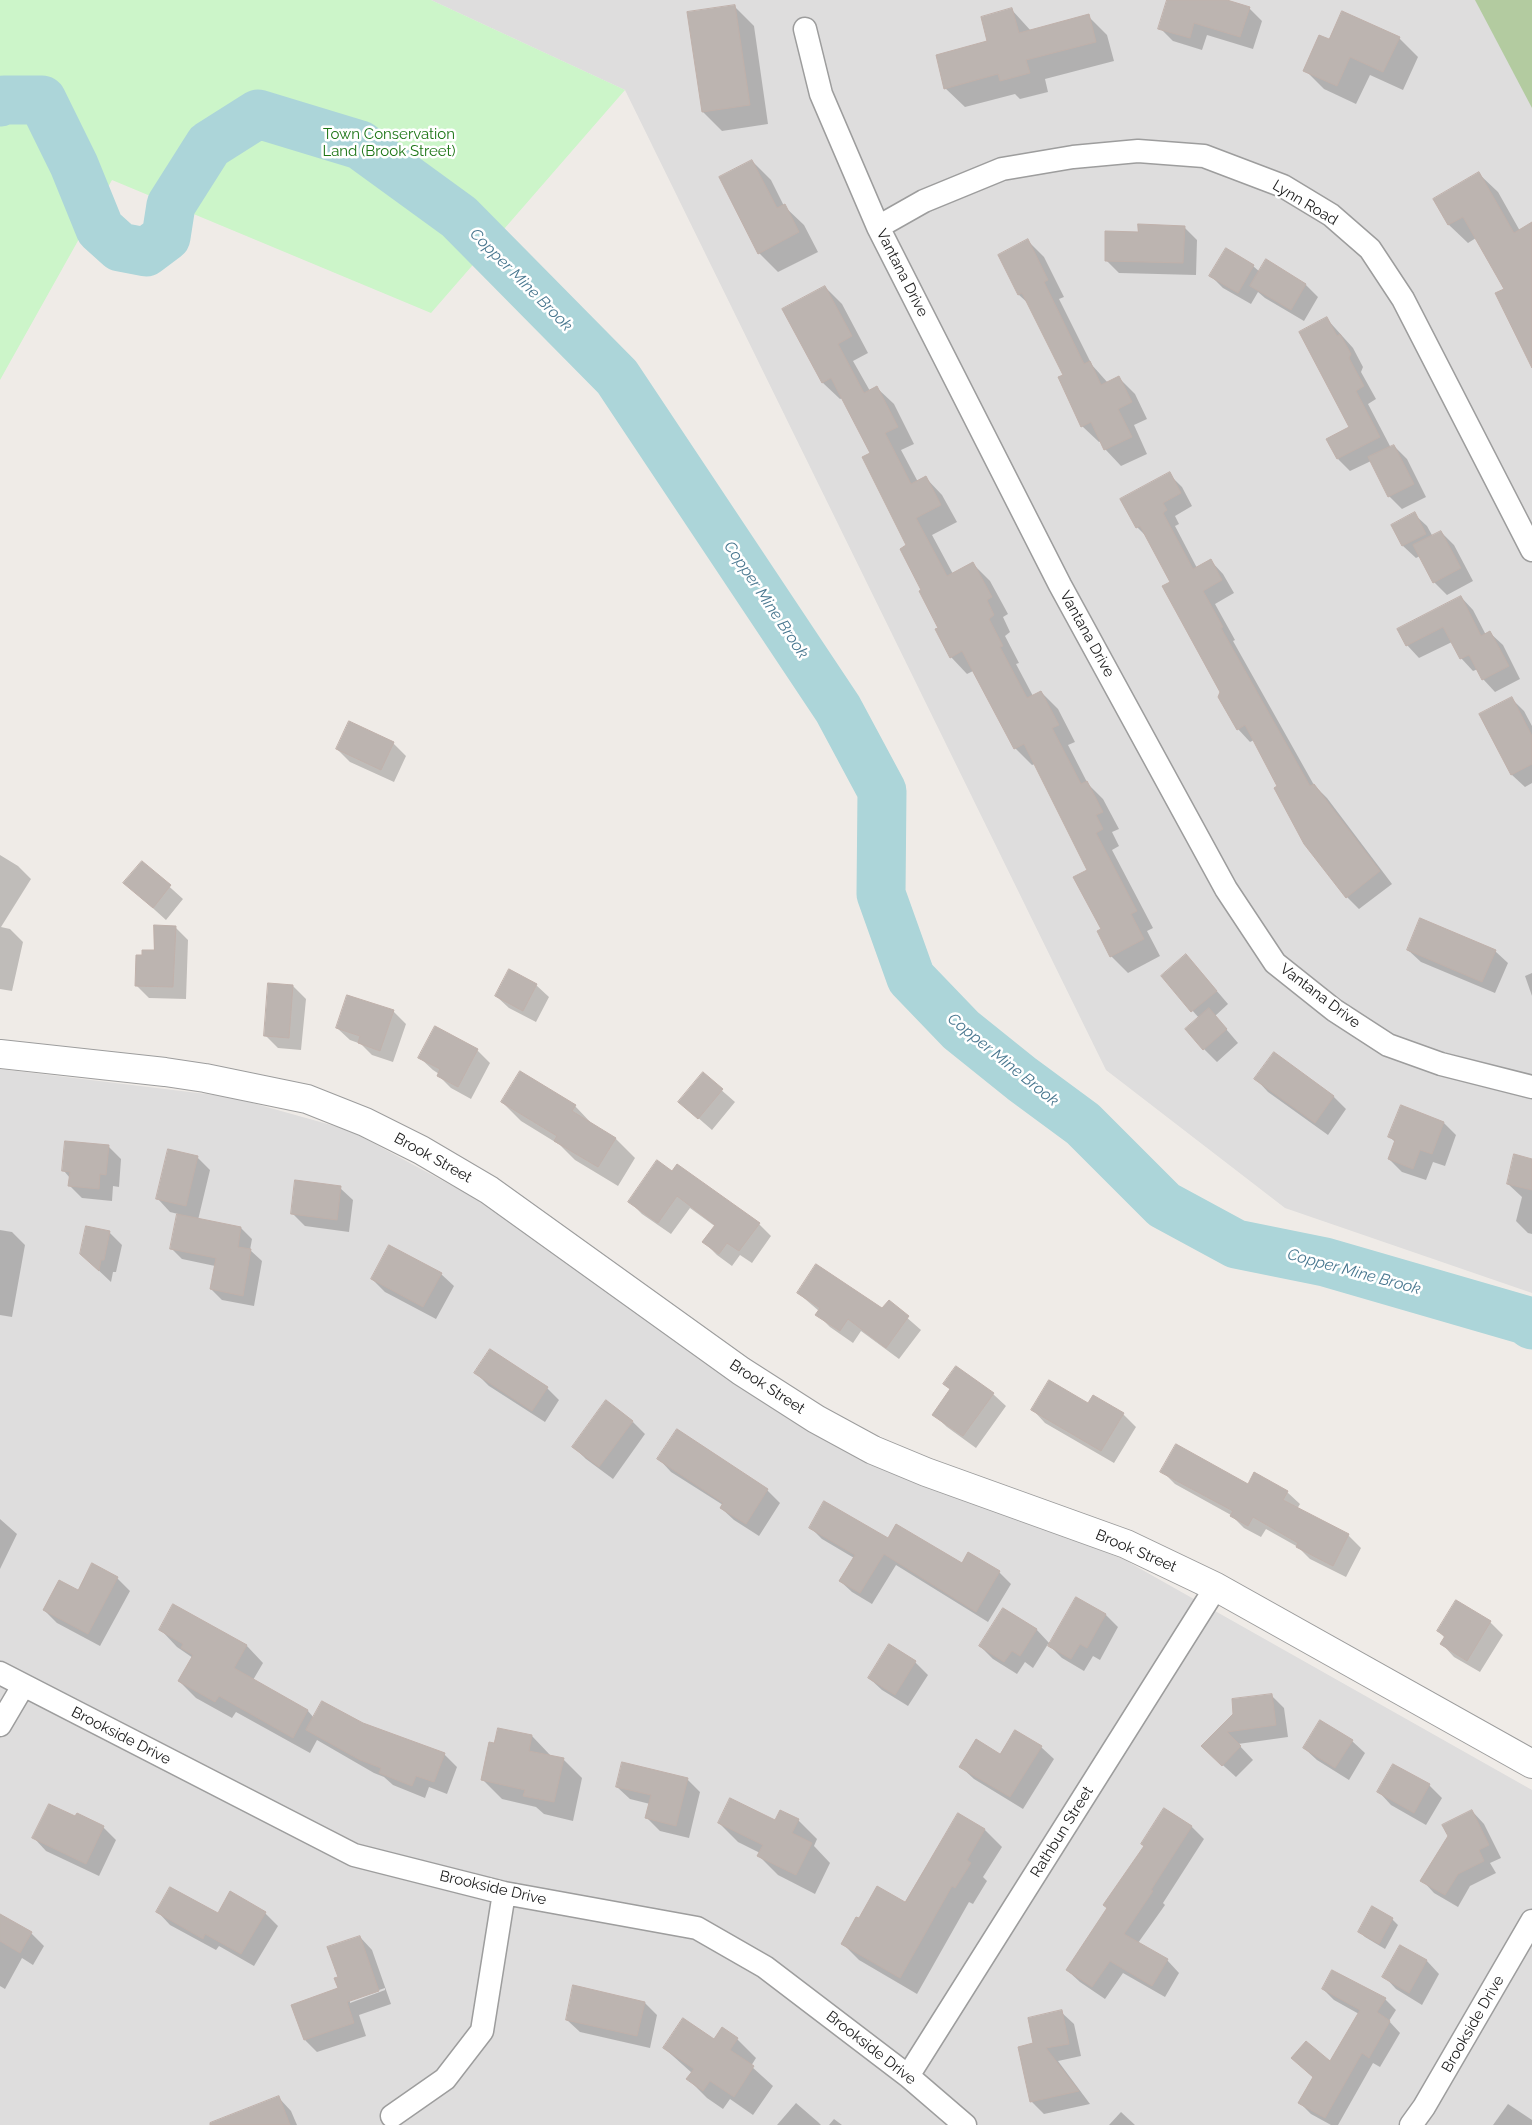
<!DOCTYPE html>
<style>
body{margin:0}
canvas{display:block;background:#efebe7}
</style>
<canvas width="1532" height="2125"></canvas>
<script>
const ctx = document.querySelector('canvas').getContext('2d');
ctx.lineJoin = 'round';
function fill(path, color) { ctx.fillStyle = color; ctx.fill(path, 'evenodd'); }
function stroke(path, color, width, dash) { ctx.strokeStyle = color; ctx.lineWidth = width; ctx.lineCap = dash ? 'butt' : 'round'; ctx.setLineDash(dash || []); ctx.stroke(path); }
function label(font, color, halo, rows, align = 'center') {
  ctx.font = font + ' Raleway,sans-serif'; ctx.lineWidth = 5; ctx.setLineDash([]); ctx.textBaseline = 'middle'; ctx.strokeStyle = halo; ctx.fillStyle = color; for (const [text, x, y, turn = 0] of rows) {
    ctx.save(); ctx.translate(x, y); ctx.rotate((+turn || 0) * Math.PI / 180); ctx.textAlign = isNaN(turn) ? turn : align; if (halo) ctx.strokeText(text, 0, 0); ctx.fillText(text, 0, 0); ctx.restore();
  }
}
fill(new Path2D(`
 M431,0h1090l11,20v1273l-247,-85 -179,-138 -481,-980z
 M0,1069l231,28 118,33 122,66 387,260 265,103 409,231v335h-1532z`), '#dedddd');
fill(new Path2D(`
 M1475,0h57v108z`), '#b3cba0');
fill(new Path2D(`
 M0,0h431l194,90 -194,223 -319,-133 -112,200z`), '#ccf5c9');
fill(new Path2D(`
 M1169,0h53l27,8 13,13 -9,28 -46,-14 -5,15 -29,-9 -13,-13z
 M735,7l19,19 14,98 -46,7 -19,-19z
 M1012,10l19,21 57,-15 19,19 7,26 -69,18 3,13 -28,7 -5,-5 -50,13 -20,-19 44,-46z
 M1399,38l19,19 -15,33 -33,-15 -14,29 -32,-15 -19,-19z
 M752,161l19,19 13,26 20,19 14,27 -40,20 -19,-19z
 M1479,174l19,18 22,39 12,-7v128l-26,-63 -30,-51 -8,5 -19,-18 -14,-25z
 M1184,227l13,13 -1,35 -77,-2 -13,-13 33,-26z
 M1028,241l16,16 20,40 -5,2 33,66 16,18 11,-5 16,16 12,25 -13,6 13,29 -26,12 -16,-17 -4,-8 -2,1 -17,-16 -17,-51 -35,-70 -11,-10 -19,-40z
 M1253,266l7,6 46,13 12,12 -14,24 -39,-23 -7,-6 -7,12 -28,-16 -12,-12z
 M825,287l17,17 26,49 -15,8 17,30 7,-3 17,16 20,40 -13,6 17,32 8,-4 16,17 15,27 -25,13 21,39 20,-10 17,17 18,33 -5,3 7,15 -5,4 14,27 -3,1 17,32 8,-4 17,17 17,33 -7,3 20,39 15,15 16,30 -7,3 7,14 -7,4 41,78 -6,3 13,25 -32,17 -17,-17 -9,-27 -13,-59 -54,-106 -3,1 -17,-17 -42,-77 -6,3 -16,-17 -28,-67 -15,-44 -37,-92 -28,-56 -3,1 -17,-16 -39,-73z
 M1327,319l26,29 10,19 -2,5 15,27 -8,5 23,44 3,-2 13,13 19,38 -24,12 -13,-13 -18,-35 -21,10 -12,-12 13,-31z
 M1169,474l13,13 10,19 -17,10 4,8 -4,2 22,42 14,-7 12,13 11,19 -19,11 20,36 -2,1 81,144 13,13 65,86 -33,25 -12,-12 -68,-111 -25,-46 -4,2 -12,-13 -66,-147 -24,-44 -11,-11z
 M1414,514l13,12 6,11 8,-5 13,13 19,36 -26,14 -13,-13 -14,-26 -4,2 -13,-12 -10,-21z
 M1461,597l12,13 13,25 4,-2 13,12 17,34 -25,13 -12,-13 -5,-10 -5,2 -12,-13 -9,-16 -33,16 -12,-13z
 M1511,698l13,13 8,15v57l-7,4 -13,-12 -31,-61z
 M393,743l13,13 -12,26 -44,-20 -13,-13z
 M0,855l18,11 13,13 -30,48 9,2 13,13 -11,49 -12,-2z
 M142,862l41,37 -17,21 -41,-37z
 M175,927l13,13 -2,59 -37,-1 -13,-13 8,-28 11,-5z
 M1408,950l87,1 13,12 -13,30 -74,-31z
 M1198,969l30,35 -13,12 23,27 -21,19 -13,-13 -5,-31 -37,-42z
 M1532,973v23l-7,-20z
 M270,984l23,2 13,13 -5,51 -23,-2 -13,-13z
 M536,985l13,12 -13,25 -27,-14 -13,-12z
 M393,1011l13,13 -13,38 -21,-7 -11,-11 -11,-4 -13,-12z
 M436,1028l41,22 13,13 -19,36 -20,-11 -13,-13 1,-1 -6,-4 -13,-12z
 M1274,1054l60,43 12,12 -18,26 -60,-43 -12,-13z
 M703,1074l32,28 -23,28 -32,-28z
 M502,1102l73,4 19,20 22,13 19,19 -17,28 -43,-26 -15,-15 -39,-24z
 M1444,1123l12,12 -11,31 -12,-4 -7,18 -24,-8 -13,-13 7,-16 -6,-6z
 M108,1146l13,13 -2,28 -6,-1 -1,15 -30,-3 -12,-12v-8l-6,-7z
 M197,1157l13,13 -12,50 43,8 11,11 -2,11 12,11 -8,45 -32,-6 -11,-11 4,-23 -33,-7 -11,-11 7,-34 -8,-2 -12,-13z
 M1532,1160v74l-4,-1 -12,-12 6,-24 -14,-13z
 M673,1173l86,51 12,12 -19,27 -12,-8 -8,11 -15,-11 -13,-13 12,-15 -26,-19 -19,26 -29,-20 -12,-12z
 M340,1188l13,12 -4,32 -44,-6 -13,-13z
 M0,1230l12,2 13,13 -13,72 -12,-2z
 M109,1232l13,13 -6,27h-3l-2,10 -16,-15z
 M441,1274l13,12 -18,33 -51,-27 -13,-13z
 M798,1293l85,17 6,-8 32,28 -22,29 -38,-28 -8,12 -23,-16 -13,-13 2,-3z
 M476,1373l71,15 12,12 -14,22 -56,-36z
 M945,1384l48,10 13,12 -30,42 -29,-21 -13,-12 17,-25z
 M1088,1405l35,9 13,13 -22,36 -69,-40 -12,-13z
 M633,1422l12,12 -32,45 -27,-20 -12,-12z
 M678,1430l89,60 13,13 -21,33 -25,-16 -13,-12 2,-3 -52,-33 -12,-13z
 M1162,1471l125,21 13,12 -3,5 51,26 13,13 -15,29 -36,-18 -12,-12 -32,-18 -5,8 -17,-9 -13,-13 -56,-31z
 M0,1519l17,15 -17,35z
 M810,1527l78,13 74,24 7,-10 30,18 12,12 -23,38 -92,-57 -24,39 -20,-12 -12,-11 14,-23 -32,-19z
 M117,1578l13,13 -30,55 -43,-23 -13,-13 34,-19z
 M1076,1598l30,17 12,12 -18,33 -7,-4 -9,15 -22,-13 -14,-14 -15,24 -8,-6 -8,12 -24,-15 -13,-13 24,-37 33,21 13,14z
 M174,1606l73,40 16,17 -10,17 55,31 6,7 48,6 82,30 13,13 -10,27 -18,-7 -4,11 -32,-13 -9,-8 -10,-4 -57,-33 -7,13 -74,-41 -4,6 -36,-20 -17,-17 14,-23 -16,-11 -16,-17z
 M1490,1622l13,13 -23,37 -26,-15 -12,-13 3,-6 -7,-7z
 M915,1662l13,13 -20,31 -26,-16 -13,-12z
 M1271,1695l13,13 4,29 -50,7 15,16 -17,17 -21,-19 19,-44z
 M532,1736l19,20 12,3 19,19 -9,43 -29,-7 -8,-7 -34,-8 -19,-19 12,-36z
 M1352,1741l13,12 -16,27 -32,-20 -13,-12z
 M1041,1747l13,12 -31,50 -49,-30 -13,-12z
 M687,1779l13,13 -11,46 -29,-7 -13,-13 3,-14 -20,-5 -13,-12z
 M1429,1785l13,13 -16,27 -35,-20 -12,-13z
 M1472,1811l12,13 17,34 -11,5 6,10 -26,13 -12,21 -24,-14 -12,-13z
 M959,1815l26,15 17,17 -19,30 4,4 -14,23 -4,-2 -52,92 -58,-34 -17,-17 17,-23 47,-16z
 M75,1818l28,9 13,13 -17,36 -53,-25 -12,-13z
 M798,1820l19,19 -3,7 16,17 -15,31 -37,-19 -19,-19 1,-3 -22,-11 -19,-19z
 M1191,1826l13,13 -41,64 2,2 -27,38 29,17 12,13 -14,24 -42,-24 -18,26 -25,-17 -13,-12z
 M1372,1908l20,11 6,6 -13,24 -20,-12 -6,-6z
 M158,1912l60,3 47,-2 13,13 -24,40 -35,-20 -3,4 -46,-25z
 M0,1916l31,17 13,13 -11,19 -11,-7 -17,31 -5,-3z
 M360,1937l12,13 19,54 -32,11 7,21 -49,16 -12,-12 34,-51 1,-11zM385,1988v2l-35,13v-3z
 M1400,1946l27,15 12,13 -17,31 -26,-16 -12,-13z
 M1332,1971l53,28 11,11 -7,11 11,12 -20,34 -7,-4 -35,62h-7l-20,-11 -11,-11 14,-25 -22,-20 39,5 28,-49 -25,-14 -11,-11z
 M645,2003l12,12 -7,33 -70,-16 -13,-12z
 M1061,2012l13,12 7,32 -23,5 32,43 -46,10 -13,-13 4,-57z
 M737,2039l19,19 -5,8 22,20 -20,29 -23,-16 -7,10 -16,-11 -19,-19 4,-6 -28,-25z
 M279,2098l12,13 6,14h-47z
 M796,2103l22,19 3,3h-44z
 M1508,2104l24,16v5h-39z
 M1121,2112l14,13h-26z
 M834,2119l8,6h-13z`), '#0003');
stroke(new Path2D(`
 M0,102l4,-2h38l32,65 26,64 20,18 26,5 20,-15 5,-32 38,-60 49,-31 102,31 99,72 158,160 221,332 44,82 -1,103 30,84 50,52 61,49 61,45 81,81 72,39 89,18 200,58 7,5`), '#acd5d9', 49);
const building = new Path2D(`
 M1167,0h60l23,7 -10,30 -46,-14 -4,15 -32,-9z
 M735,5l15,100 -48,7 -15,-100z
 M1012,8l7,25 70,-19 7,28 -70,18 4,13 -30,8 -2,-7 -54,15 -8,-34 51,-14 -6,-24z
 M1342,11l58,26 -17,35 -33,-15 -13,29 -34,-15 16,-36 10,4z
 M752,160l25,48 8,-4 14,28 -41,22 -39,-77z
 M1479,172l35,61 18,-11v146l-37,-75 9,-4 -41,-72 -15,8 -15,-26z
 M1138,224l47,2 -2,37 -78,-2v-30l33,1z
 M1028,239l20,41 -4,2 40,82 6,-3 11,24 18,-9 13,26 -14,7 14,28 -28,13 -13,-28 -10,5 -23,-50 5,-2 -41,-82 -4,2 -20,-40z
 M1226,248l28,17 -16,28 -29,-17z
 M1266,259l40,25 -15,26 -41,-24z
 M825,286l27,50 -14,8 26,49 13,-7 21,41 -13,6 26,51 15,-8 15,29 -25,13 31,58 26,-14 19,35 -5,3 7,15 -5,4 14,27 -3,1 27,51 14,-7 18,34 -7,3 29,56 6,-3 16,31 -7,3 7,14 -7,4 41,78 -6,3 13,25 -34,18 -13,-26 4,-2 -28,-52 14,-7 -63,-126 -10,5 -52,-98 -12,7 -15,-29 3,-1 -19,-37 2,-1 -21,-41 6,-4 -44,-88 8,-4 -39,-75 -9,5 -40,-74z
 M1327,317l10,19 3,-2 11,20 -2,4 15,28 -8,5 24,46 -43,22 -11,-20 23,-12 -50,-95z
 M1394,445l20,39 -26,13 -20,-40z
 M1170,472l11,21 -18,10 4,7 -4,3 30,56 18,-10 11,21 -19,11 20,36 -2,1 89,158 4,-2 66,87 -34,27 -42,-54 -30,-56 3,-2 -32,-61 -8,5 -19,-33 2,-5 -58,-106 8,-4 -30,-56 -4,2 -16,-29z
 M1415,512l11,22 -24,12 -11,-21z
 M1441,531l20,37 -28,15 -20,-38z
 M1461,596l20,40 9,-5 19,35 -27,14 -13,-25 -9,4 -17,-32 -37,19 -9,-17z
 M1512,697l20,39v28l-21,11 -32,-61z
 M349,721l45,21 -13,28 -45,-21z
 M142,861l29,24 -18,23 -30,-25z
 M1420,918l76,32 -14,32 -75,-32z
 M154,925l22,1 -3,61 -38,-1 1,-31h6v-5h12z
 M1186,954l31,37 -26,21 -30,-36z
 M509,969l28,15 -14,27 -28,-15z
 M268,983l25,2 -4,53 -25,-2z
 M347,995l47,15 -14,41 -22,-8 2,-7 -24,-8z
 M1209,1008l18,21 -24,21 -18,-21z
 M435,1026l43,23 -20,38 -21,-11 3,-7 -22,-11z
 M1274,1052l60,44 -19,27 -61,-44z
 M520,1071l56,34 -4,6 44,27 -18,29 -44,-26 3,-5 -56,-34z
 M703,1072l20,17 -25,30 -20,-17z
 M1401,1105l43,17 -12,32 -12,-4 -7,19 -25,-10 7,-19 -7,-3z
 M65,1141l44,4 -3,30 -6,-1 -1,15 -31,-3 2,-14 -8,-1z
 M168,1149l30,7 -12,50 -30,-7z
 M1514,1154l18,5v31l-25,-6z
 M657,1160l15,11 5,-7 83,59 -21,28 -12,-8 -8,11 -17,-12 13,-17 -38,-29 -19,27 -30,-21z
 M295,1180l46,6 -4,34 -46,-6z
 M177,1214l64,13 -3,20 13,2 -8,47 -33,-7 6,-31 -46,-9z
 M86,1226l24,5 -6,29h-3l-2,11 -19,-17z
 M389,1245l53,28 -19,34 -52,-28z
 M816,1264l66,44 7,-8 20,16 -23,32 -38,-29 -8,12 -25,-16 5,-7 -23,-15z
 M490,1349l58,38 -16,24 -58,-38z
 M956,1366l38,27 -31,43 -31,-21 18,-26 -7,-5z
 M1049,1380l39,23 5,-8 31,18 -23,38 -70,-41z
 M606,1400l27,21 -34,46 -27,-20z
 M677,1429l91,60 -22,35 -26,-16 3,-5 -66,-44z
 M1176,1444l72,40 6,-12 34,19 -5,9 66,34 -16,32 -37,-19 2,-4 -45,-26 -5,9 -18,-10 3,-5 -73,-39z
 M824,1501l64,37 8,-14 66,39 6,-11 32,19 -24,41 -92,-58 -24,39 -21,-12 16,-26 -46,-27z
 M92,1563l26,14 -30,57 -45,-24 16,-30 19,10z
 M1076,1597l30,17 -19,34 -7,-4 -9,15 -23,-13z
 M1456,1600l35,21 -24,40 -27,-17 5,-8 -8,-5z
 M173,1604l74,41 -13,23 74,42 -15,28 -74,-42 -4,6 -37,-21 15,-26 -12,-7 2,-4 -24,-14z
 M1003,1608l34,21 -17,27 -8,-5 -8,11 -25,-16z
 M889,1644l27,17 -21,34 -27,-17z
 M1272,1694l4,31 -49,7 14,14 -19,20 -21,-20 32,-32 -1,-15z
 M322,1701l41,22 82,30 -11,29 -18,-6 -4,10 -33,-13 2,-5 -21,-8 -54,-30z
 M1320,1720l33,20 -18,28 -32,-20z
 M498,1728l34,7 -3,16 35,7 -10,44 -31,-6 2,-6 -44,-10 8,-38 5,1z
 M1015,1730l27,16 -32,51 -51,-30 17,-28 24,15z
 M622,1762l66,16 -12,48 -31,-8 6,-23 -35,-8z
 M1393,1764l37,20 -16,29 -37,-21z
 M730,1798l45,22 5,-10 19,9 -7,14 20,10 -16,32 -39,-19 6,-11 -45,-22z
 M49,1804l26,12 2,-3 27,13 -18,38 -54,-26z
 M1164,1808l28,18 -41,64 2,1 -29,43 44,25 -16,27 -42,-25 -18,26 -26,-17 41,-62 -4,-3 41,-59 -3,-2z
 M1472,1810l17,35 -10,5 5,11 -26,13 -13,21 -25,-14 28,-45 -6,-11z
 M958,1813l27,16 -18,31 4,3 -16,25 -3,-2 -52,92 -59,-34 15,-27 3,1 18,-32 28,16z
 M170,1887l48,26 12,-22 36,21 -25,42 -36,-20 -2,5 -47,-27z
 M1372,1906l21,12 -14,26 -21,-12z
 M0,1914l32,18 -12,21 -20,-12z
 M360,1936l19,55 -32,11 7,21 -50,17 -13,-35 47,-17 -4,-10 4,-1 -11,-30z
 M1400,1945l27,15 -18,33 -27,-16z
 M1332,1970l54,28 -9,14 13,9 -21,37 -7,-5 -37,65 -27,-15 15,-26 -22,-19 15,-17 24,20 30,-51 -38,-21z
 M573,1985l72,17 -8,34 -71,-16z
 M1062,2010l7,34 -23,4 33,43 -49,11 -12,-55 15,-4 -5,-25z
 M683,2018l31,21 8,-12 16,11 -8,12 24,16 -20,31 -24,-16 -7,10 -17,-12 8,-10 -31,-21z
 M279,2096l11,29h-80v-2z`);
fill(building, '#bcb4b0');
stroke(building, '#c0b1ab', 1);
const minor = new Path2D(`
 M805,29l16,65 57,133 182,358 166,304 49,74 59,47 54,35 53,19 91,23
 M878,227l46,-26 78,-32 71,-12 65,-6 66,5 79,30 48,29 39,34 33,50 129,251
 M0,1673l354,182 150,38 193,35 68,39 143,109 57,49
 M0,1725l23,-39
 M908,2076l308,-489
 M392,2116l53,-37 37,-48 22,-138
 M1411,2125l13,-18 108,-186`);
const tertiary = new Path2D(`
 M0,1054l165,18 40,6 102,21 58,23 56,28 68,40 252,181 75,48 57,31 53,22 200,72 90,43 316,177`);
stroke(minor, '#9d9d9d', 25);
stroke(tertiary, '#9d9d9d', 30);
stroke(minor, '#fff', 22);
stroke(tertiary, '#fff', 28);
label('15px', '#1d7516', '#fff', [
 ["Town Conservation",389,134],
 ["Land (Brook Street)",389,151]
]);
label('15px', '#202020', '#fff', [
 ["Lynn Road",1305,203,31],
 ["Vantana Drive",902,273,63],
 ["Vantana Drive",1087,634,61],
 ["Vantana Drive",1320,996,37],
 ["Brook Street",433,1158,29],
 ["Brook Street",767,1387,33],
 ["Brook Street",1136,1551,23],
 ["Brookside Drive",121,1736,27],
 ["Rathbun Street",1062,1832,-58],
 ["Brookside Drive",493,1888,13],
 ["Brookside Drive",1473,2024,-60],
 ["Brookside Drive",871,2048,38]
]);
label('italic 16px', '#4a7890', '#fff', [
 ["Copper Mine Brook",521,280,45],
 ["Copper Mine Brook",766,600,56],
 ["Copper Mine Brook",1003,1060,39],
 ["Copper Mine Brook",1354,1272,15]
]);
</script>
